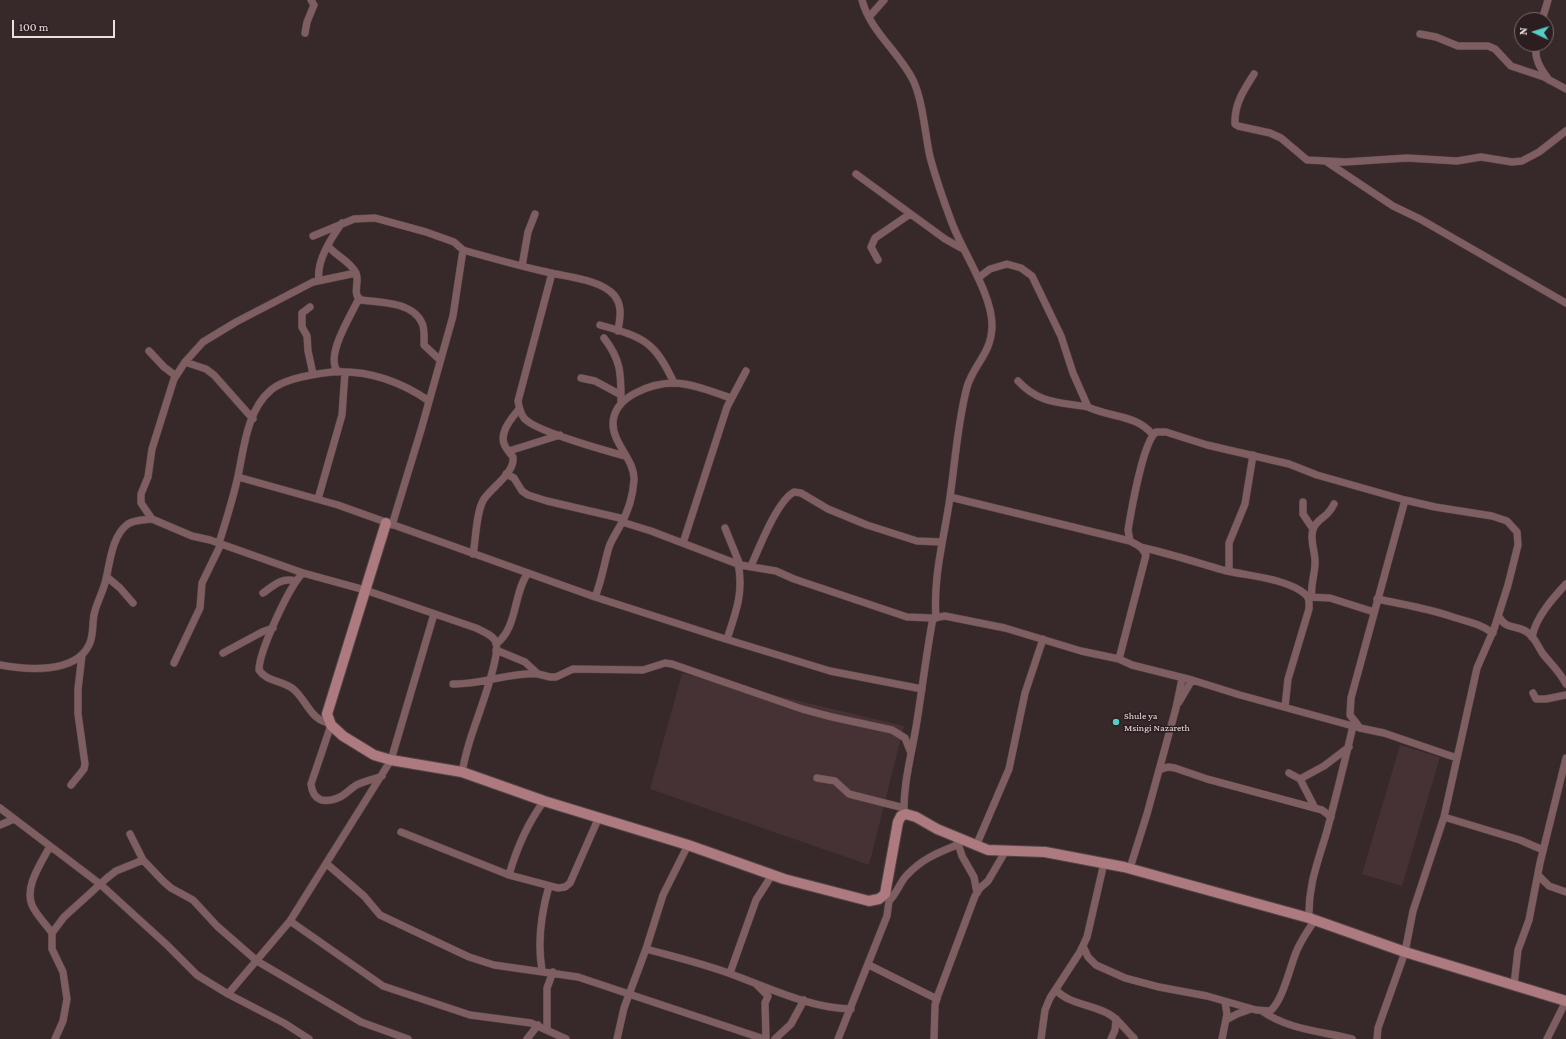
<!DOCTYPE html>
<style>
body{margin:0}
#map{position:relative;width:1566px;height:1039px;overflow:hidden;background:#37282a;font-family:"Crimson Pro",serif}
canvas{display:block}
.north{position:absolute;left:1514px;top:12px;width:40px;height:40px;box-sizing:border-box;background:#2c1e20;border:1px solid #786b6d;border-radius:50%;rotate:274deg;font-size:11px;font-weight:700;line-height:16px;text-align:center;color:#eadfe0}
.north::after{content:'';display:block;margin:auto;width:14px;height:18px;background:#54cdc8;clip-path:polygon(50% 0,100% 100%,50% 72%,0 100%)}
.scale{position:absolute;left:12px;top:20px;width:103px;height:18px;box-sizing:border-box;border:2px solid #eadfe0;border-top:0;padding-left:5px;font-size:12px;line-height:14px;white-space:nowrap;color:#eadfe0;-webkit-text-stroke:3px #2c1e20;paint-order:stroke}
</style>
<div id="map">
<canvas width="1566" height="1039"></canvas>
<div class="north">N</div>
<div class="scale">100 m</div>
</div>
<script>
const ctx = document.querySelector('canvas').getContext('2d');
ctx.lineJoin = 'round';
function fill(path, color) { ctx.fillStyle = color; ctx.fill(path, 'evenodd'); }
function stroke(path, color, width, dash) { ctx.strokeStyle = color; ctx.lineWidth = width; ctx.lineCap = dash ? 'butt' : 'round'; ctx.setLineDash(dash || []); ctx.stroke(path); }
function label(font, color, halo, rows, align = 'center') {
  ctx.font = font + ' "Crimson Pro",serif'; ctx.lineWidth = 3; ctx.setLineDash([]); ctx.textBaseline = 'middle'; ctx.strokeStyle = halo; ctx.fillStyle = color; for (const [text, x, y, turn = 0] of rows) {
    ctx.save(); ctx.translate(x, y); ctx.rotate((+turn || 0) * Math.PI / 180); ctx.textAlign = isNaN(turn) ? turn : align; if (halo) ctx.strokeText(text, 0, 0); ctx.fillText(text, 0, 0); ctx.restore();
  }
}
fill(new Path2D(`
 M682,673l222,53 -35,139 -219,-76z
 M1400,745l40,12 -38,129 -40,-12z`), '#463134');
const street = new Path2D(`
 M862,0c8,31 37,52 51,80 10,21 12,54 17,77 6,22 14,45 22,66 11,30 41,72 40,104 -1,27 -18,37 -25,60 -10,38 -12,78 -18,117 -6,38 -16,75 -13,114
 M869,17l15,-17
 M1542,20l6,-20
 M305,33l2,-11 7,-17 -3,-5
 M1420,34l16,3 22,9h30l7,3 16,17 33,11 22,12
 M1536,44c-2,15 4,24 13,36
 M1254,74c-10,16 -20,30 -19,50l3,2 32,7 11,5 26,22 38,2 62,-4 50,3 24,-4 31,5 10,-1 17,-9 27,-21
 M1327,162l66,44 27,13 146,84
 M856,174l89,65 18,10
 M313,236l41,-17 21,-1 51,14 28,10 9,8 -10,66 -32,114 -29,95
 M328,246c8,10 22,15 28,27 4,9 -4,19 4,27 20,2 53,2 62,23 3,6 2,15 2,22l16,15
 M463,250c28,8 56,16 84,22 19,5 53,7 67,23 9,11 6,23 4,36
 M878,260l-7,-13 4,-9 35,-24
 M522,266l6,-34 7,-18
 M356,273l-43,9 -77,40 -33,20 -18,20 -11,17 -22,70 -4,28 -7,17v9l11,16 40,17 18,4 93,33 62,17 111,38c6,3 17,7 20,14 5,13 -17,71 -22,86 -5,14 -9,29 -12,44
 M552,273l-34,128c1,6 2,12 6,17 10,13 83,33 101,38
 M978,278l12,-9 17,-5 14,4 11,8 29,60 12,37 15,34c23,11 48,7 65,28
 M319,280c-3,-19 12,-42 23,-57
 M310,307l-8,6v14l5,9 1,15 5,23
 M600,325c43,12 55,16 74,58
 M604,338c18,23 17,38 17,65
 M149,351l15,16 12,9
 M185,362l21,7 8,6 39,44
 M338,372c-14,-16 14,-58 21,-74
 M581,378l14,3 26,14
 M1018,381c21,23 42,21 70,26
 M509,451l51,-16
 M506,474l8,4 8,13 6,4 19,6 77,18
 M238,477l100,28 257,92 124,40 111,34 92,18
 M950,497l180,44
 M318,499l24,-84 3,-43
 M1303,502v12l10,15
 M622,522l29,9 89,34 36,6 18,8 113,38 26,1
 M725,528l15,37
 M219,543c7,-22 14,-44 19,-67 6,-28 9,-66 33,-86 14,-12 43,-16 61,-18 34,-2 68,9 97,29
 M683,543l44,-136 19,-36
 M1140,547c28,6 55,15 83,23 24,6 63,8 82,24 5,4 4,9 4,15l-21,70 -3,28
 M473,554c3,-15 3,-43 11,-55 8,-12 31,-26 29,-42 -3,-4 -6,-7 -8,-11 -7,-13 7,-28 14,-37
 M751,566c8,-18 26,-65 43,-74l7,1 27,16 39,16 50,16 25,1
 M1229,571v-28l16,-39 8,-49
 M303,573c-14,13 -44,79 -44,97 8,12 22,10 33,18 14,10 18,33 38,35
 M107,577l13,11 13,15
 M263,593c10,-7 19,-16 32,-12
 M595,597c7,-17 9,-33 14,-50 3,-8 7,-14 11,-21 8,-14 13,-30 14,-46 1,-20 -21,-36 -21,-56 0,-28 39,-41 62,-41 19,1 38,9 56,15
 M1308,597l22,1 44,14
 M1312,597c-2,-12 3,-22 3,-34 1,-11 -8,-28 1,-39 7,-9 11,-6 18,-20
 M1377,599c25,5 49,9 73,17 17,6 27,6 43,17
 M1499,617c9,14 16,7 28,15 8,5 11,15 16,22 8,10 17,18 23,30
 M1532,637c4,-20 21,-39 34,-53
 M727,639c9,-27 17,-47 11,-76
 M496,644c22,-16 17,-51 32,-71
 M496,650l29,12 13,12 12,3h6l17,-8 70,1 22,-7 7,1 130,45 30,8 60,13 13,8 6,15
 M223,653l39,-21 11,-4
 M1119,659l27,-104 -5,-8 -11,-6 -2,-11c3,-18 15,-88 28,-98h10l41,13 82,19 28,11 88,25 30,7 57,9 15,5 10,11 1,13 -10,40 -14,44 -17,39 -33,149 -31,94 -8,41 -27,76 -1,11
 M174,663l26,-55 2,-25 19,-39
 M0,665c26,5 75,9 89,-20 5,-10 3,-20 5,-30 2,-11 8,-21 11,-32 5,-18 6,-47 23,-59 6,-4 16,-4 24,-5
 M453,684c28,1 57,-12 85,-10
 M1533,693l3,6h10l20,-4
 M1179,702l13,-22
 M331,725l-20,59c2,17 13,20 29,13 6,-3 10,-8 15,-11 8,-5 18,-6 27,-10
 M1360,728l-10,-13 1,-17 54,-198
 M1159,770l9,-3 7,1 32,11 115,31 9,7
 M1289,773l11,6 15,29
 M817,778l18,3 14,13 55,14
 M1300,779l24,-13 25,-19
 M71,785l13,-16 1,-5 -7,-50v-25l4,-34
 M0,808l100,76 67,61 30,30 31,19 56,29 25,16
 M904,815c-1,-30 7,-58 12,-88 6,-36 10,-72 17,-109l12,-2 60,12 76,23 38,8 13,6 60,15 48,15 120,33 24,5 73,25
 M1444,817l76,23 23,10
 M0,825l14,-6
 M401,832l108,43 49,13 7,-1 5,-4 29,-66
 M130,834l13,26 20,21 8,7 22,12 24,26 40,35 104,61 47,17
 M957,840l5,16 12,21 3,16
 M50,846c-8,16 -26,40 -18,59 4,10 14,19 20,28
 M976,846l33,-77 16,-76 18,-54
 M327,864l37,32 16,19 89,42 25,8 84,12 186,62
 M1130,868l17,-54 29,-106 6,-29
 M509,875c8,-28 18,-51 35,-74
 M1538,875l11,11 17,6
 M889,901c8,-8 11,-19 18,-26 15,-16 30,-22 50,-30
 M1309,918c-1,-33 9,-56 18,-87 9,-35 18,-70 26,-105
 M290,921l93,65 87,29 61,8 35,16
 M1083,946l5,11 8,8 29,13 34,9 48,9 49,14 14,1c13,-10 20,-45 27,-61 5,-11 11,-20 18,-30
 M646,949c29,8 58,15 85,25 38,14 79,34 120,35
 M869,965l68,34
 M542,970c-5,-29 -1,-56 7,-84
 M730,973l26,-73 16,-25
 M757,985l11,11 -3,7 1,36
 M1514,985l4,-35 11,-30 11,-57 26,-105
 M1056,990c13,14 34,14 51,23 11,5 18,17 27,25
 M228,994l62,-73 101,-161 43,-146
 M1262,1011c27,19 59,20 90,28
 M1226,1020l11,-6 14,-5
 M547,1029v-41l6,-16
 M55,1039l8,-18 4,-22 -4,-27 -11,-23v-16l12,-16 43,-39 9,-7 27,-11
 M527,1039l11,-14
 M617,1039l7,-31 22,-59 17,-54 25,-50
 M775,1039l16,-15 13,-24
 M838,1039l49,-123 2,-15 -2,-13
 M934,1039l1,-34 3,-10 37,-99 5,-8 8,-7 17,-29
 M1041,1039l4,-29 5,-12 30,-46 7,-15 17,-74
 M1111,1039l4,-9 1,-11
 M1222,1039l5,-25 -2,-12
 M1547,1039l19,-38`);
const secondary = new Path2D(`
 M386,523l-59,191 4,11 12,11 31,19 17,5 71,12 82,29 144,44 96,34 85,22 10,-2 6,-5 13,-72 3,-6 5,-2 10,3 21,12 51,21 57,2 79,15 185,51 96,34 161,49`);
stroke(street, '#544547', 8);
stroke(secondary, '#544547', 12);
stroke(street, '#7f5e62', 7);
stroke(secondary, '#ad7a80', 10);
for (const [x, y, r, color] of [
 [1116,722,4,"#54cdc8"]
]) { const dot = new Path2D(); dot.arc(x, y, r, 0, 2 * Math.PI); ctx.fillStyle = color; ctx.fill(dot); stroke(dot, '#2c1e20', 1.5); }
label('10px', '#eadfe0', '#2c1e20', [
 ["Shule ya",1124,716],
 ["Msingi Nazareth",1124,728]
], 'left');
</script>
